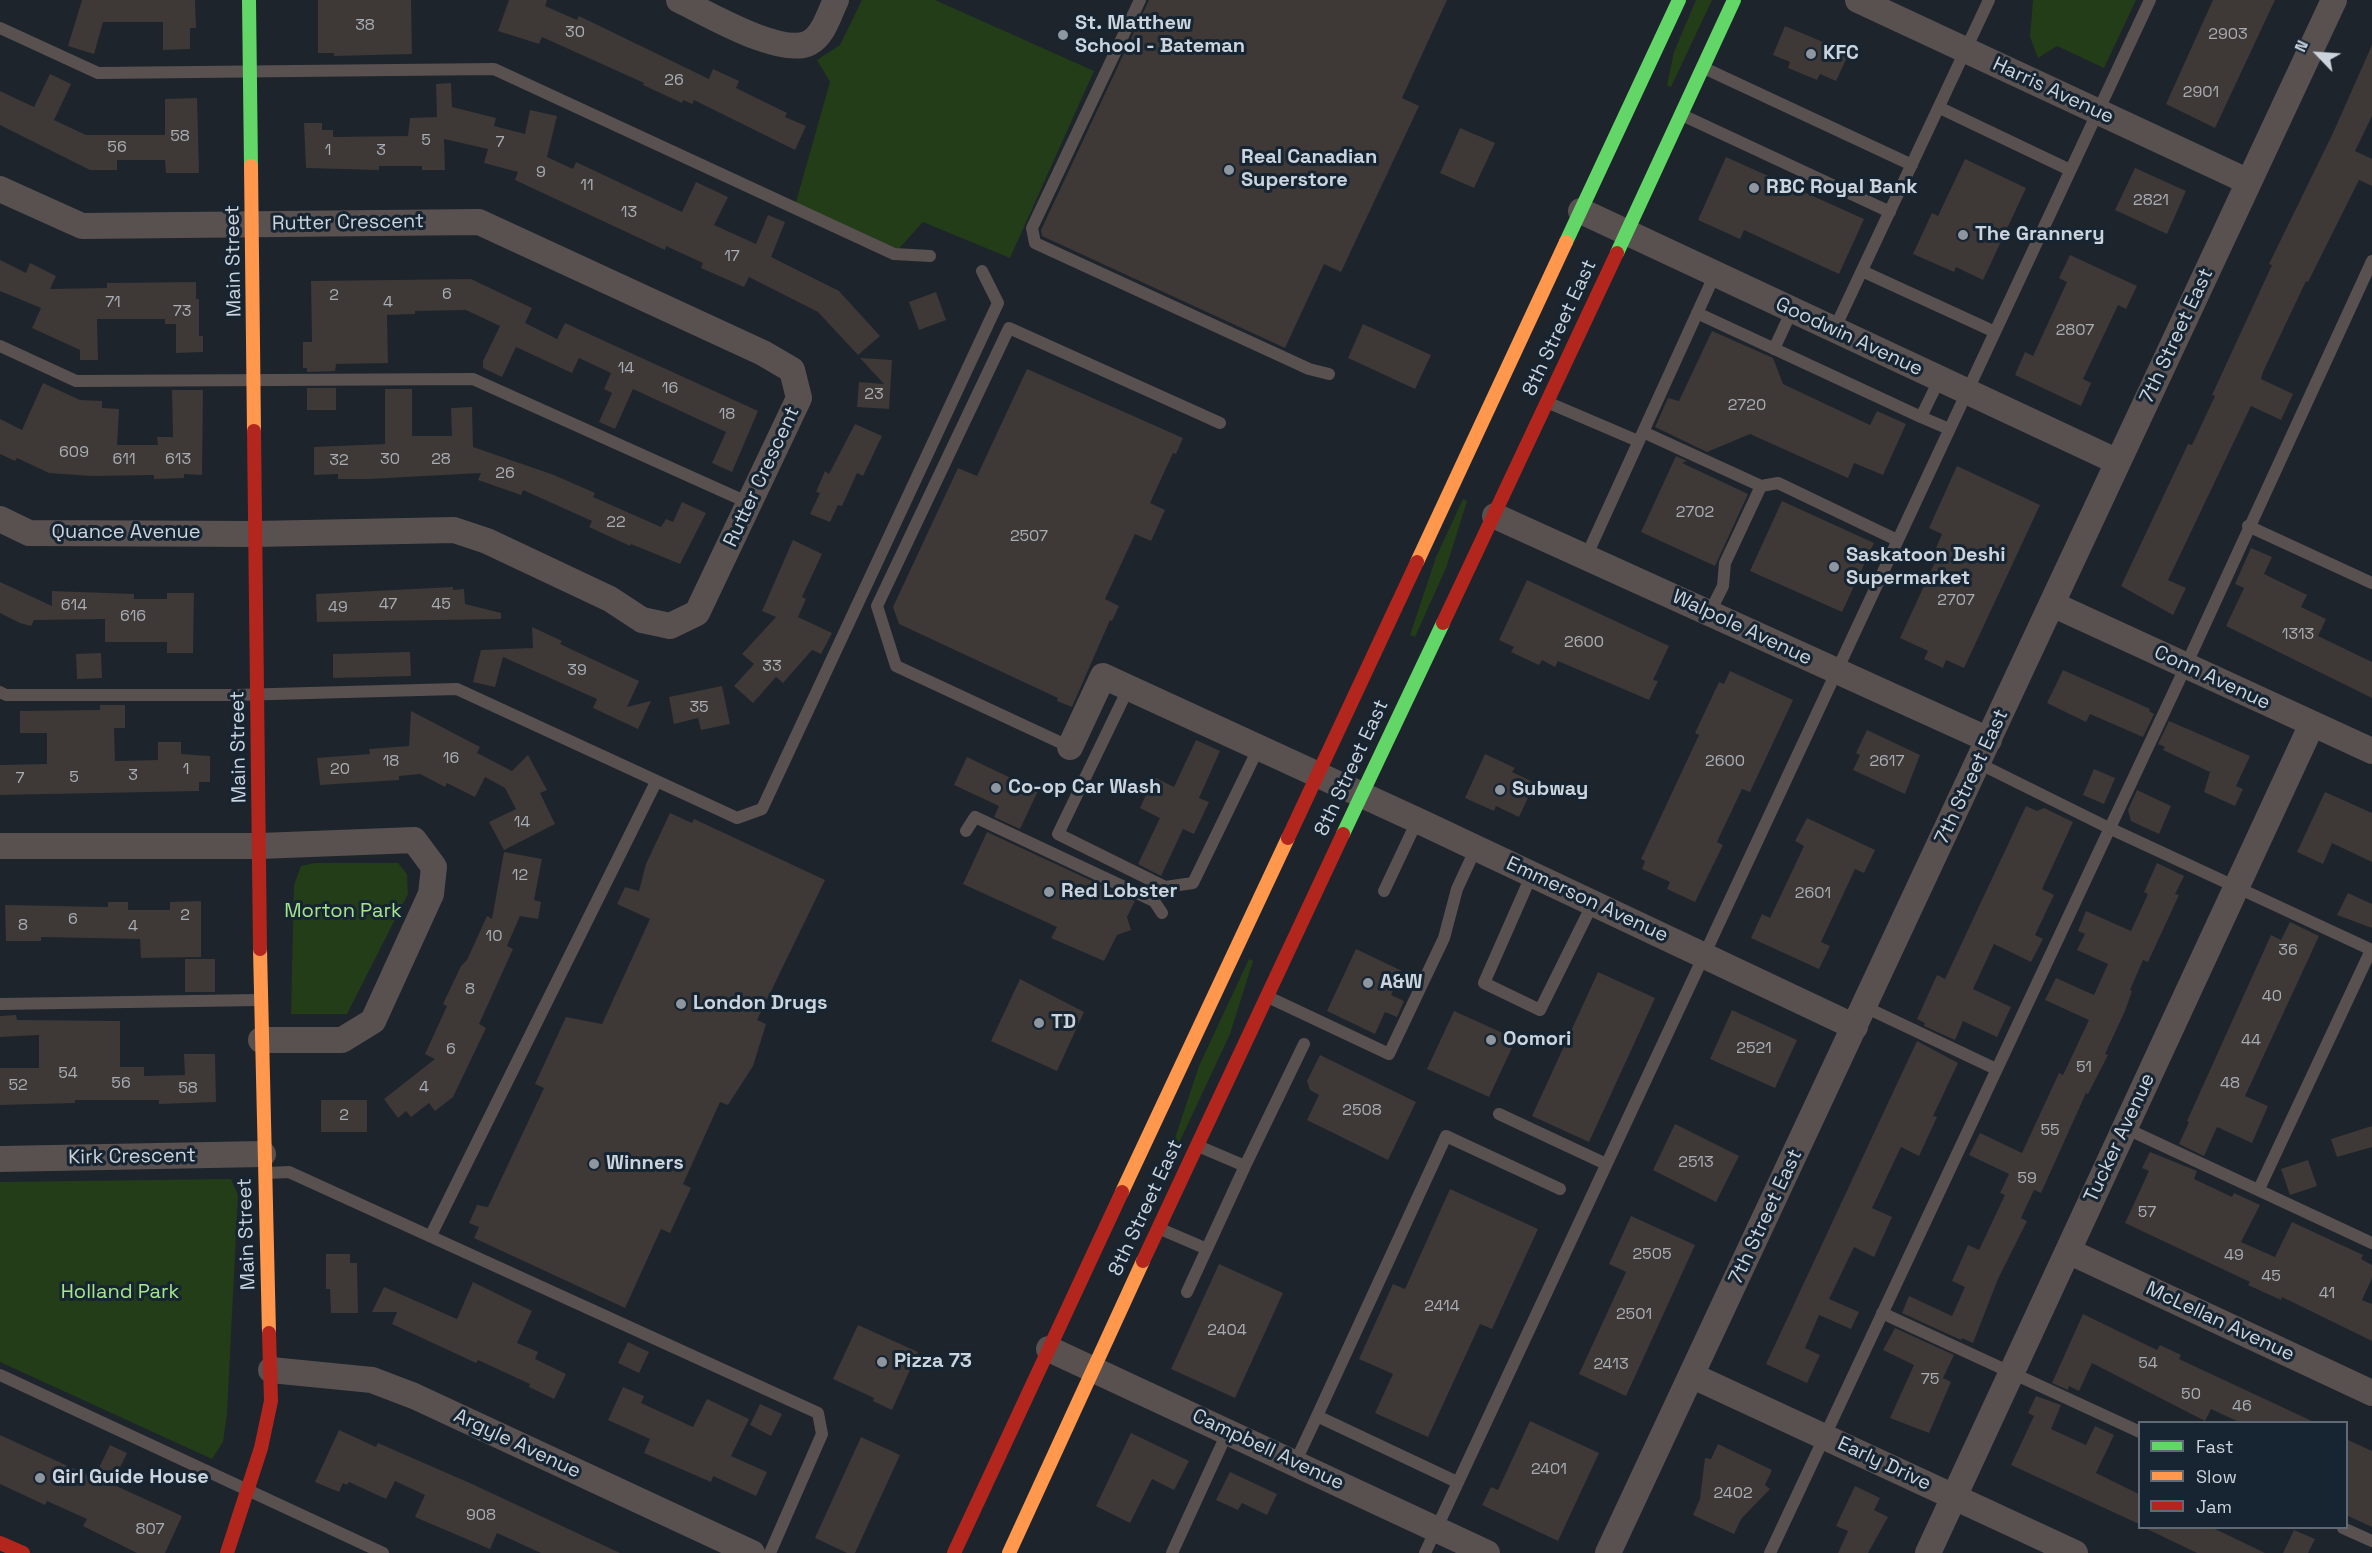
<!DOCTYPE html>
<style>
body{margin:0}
#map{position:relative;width:2372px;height:1553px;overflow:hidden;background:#1d242c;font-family:"Space Grotesk",sans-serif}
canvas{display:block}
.legend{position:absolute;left:2138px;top:1421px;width:210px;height:108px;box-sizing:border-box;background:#172432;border:2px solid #5f6a76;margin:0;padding:8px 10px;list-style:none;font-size:18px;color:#cbd4dd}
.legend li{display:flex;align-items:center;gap:12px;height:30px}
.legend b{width:30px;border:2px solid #5f6a76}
.north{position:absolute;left:2288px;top:24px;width:60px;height:60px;-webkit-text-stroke:4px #172432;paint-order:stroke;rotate:295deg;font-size:16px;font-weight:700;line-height:24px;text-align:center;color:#cbd4dd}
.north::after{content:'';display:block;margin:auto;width:21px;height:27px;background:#cbd4dd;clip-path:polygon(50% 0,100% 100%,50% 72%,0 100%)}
</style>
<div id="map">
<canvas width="2372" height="1553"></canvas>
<ul class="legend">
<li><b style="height:8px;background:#63d668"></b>Fast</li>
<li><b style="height:8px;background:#ff974d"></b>Slow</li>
<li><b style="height:8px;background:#b3261e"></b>Jam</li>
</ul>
<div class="north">N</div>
</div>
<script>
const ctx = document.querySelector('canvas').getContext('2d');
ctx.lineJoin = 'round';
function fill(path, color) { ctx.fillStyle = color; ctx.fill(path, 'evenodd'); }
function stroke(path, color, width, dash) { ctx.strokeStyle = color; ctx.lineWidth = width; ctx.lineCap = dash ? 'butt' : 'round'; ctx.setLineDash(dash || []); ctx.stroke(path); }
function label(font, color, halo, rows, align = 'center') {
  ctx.font = font + ' "Space Grotesk",sans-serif'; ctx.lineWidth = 6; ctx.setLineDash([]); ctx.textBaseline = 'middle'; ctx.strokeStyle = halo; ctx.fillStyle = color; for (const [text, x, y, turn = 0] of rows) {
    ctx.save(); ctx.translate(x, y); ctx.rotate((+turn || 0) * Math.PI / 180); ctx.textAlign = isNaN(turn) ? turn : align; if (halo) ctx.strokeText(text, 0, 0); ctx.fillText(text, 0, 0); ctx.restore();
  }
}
fill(new Path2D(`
 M862,0h73l159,71 -84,187 -87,-36 -29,32 -100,-45 36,-127 -13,-22 23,-15z
 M1696,0h16l-41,87 -4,-2 7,-33z
 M2033,0h103l-32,68 -47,-22 -19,12 -8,-21z
 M1463,499l4,2 -21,67 -31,69 -5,-2 26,-78z
 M315,863h83l9,11 1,20 -61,120h-56l3,-129 7,-19z
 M1249,959l4,2 -23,73 -51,109 -5,-2 25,-75z
 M231,1179l7,16 -11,219 -4,28 -11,17 -212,-97v-180z`), '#223d18');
fill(new Path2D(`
 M82,0h113l1,28h-6v21l-27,1v-28h-60l-9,32 -26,-8z
 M318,0h93l1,54 -78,2v-3h-16z
 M509,0h38l-2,6 32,14 2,-4 130,63 4,-10 26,12 -3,7 51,25 -2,4 21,9 -11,24 -101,-50 -2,4 -9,-4 -1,3 -39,-18 1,-2 -102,-46 -3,7 -41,-13z
 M1149,0h298l-45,98 17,8 -78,166 -17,-8 -39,84 -243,-112 -1,-6z
 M2213,0h62l-60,128 -49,-24z
 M1785,26l64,27 -13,28 -16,-7 -3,6 -29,-12 2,-6 -17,-7z
 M2372,45v71l-17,35 17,8v27l-13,-6 -51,102 -2,-1 -43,91 -2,7 32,15 -12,26 -30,-14 -83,174 18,8 -13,27 -52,-29 67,-142 4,1 23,-49 -3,-1 60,-130 -3,-1 64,-131z
 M50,74l21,10 -17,36 32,15h79v-36l32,-1 2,75h-33l-1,-13h-48v10h-27l-90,-45v-34l34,16z
 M451,83l1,24 44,11 -2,8 31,8 5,-24 27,6 -10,41 26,12 3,-7 106,50 14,-30 32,15 -14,28 42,19 12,-29 17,7 -14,35 68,34 41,45 -22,19 -40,-43 -69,-35 -5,10 -43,-19 2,-5 -37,-17 -1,4 -150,-70 3,-8 -34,-9 4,-14 -44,-10 1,31h-23v-4h-43v4l-73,-2 -2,-45h18v7h11v7l75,-1 2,-18 27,-1 -1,-33z
 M1460,128l35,15 -21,45 -34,-15z
 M1726,157l138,62 -25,55 -95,-44 -4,9 -42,-19z
 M1965,159l61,29 -43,92 -27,-13 -2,5 -41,-18 19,-41 6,3z
 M2135,168l51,23 -19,43 -52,-24z
 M2070,255l67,31 -11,23 -8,-4 -35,74 8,4 -10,23 -66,-31 10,-23 8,4 34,-74 -8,-4z
 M0,260l26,13 4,-10 26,13 -6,13 57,-1v-5l89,-1v17h3v37h4v16l-27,1v-29h-11v-5h-68l1,41h-18v-10l-48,-22 9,-20 -41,-17z
 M471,279l61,29 -7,15 32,16 8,-16 193,88 -26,61 -20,-9 14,-31 -93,-43 -18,40 -16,-7 13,-29 -8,-4 7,-16 -32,-15 -7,15 -56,-26 -14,30 -19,-9v-7l17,-35 -34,-16 -51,1v3l-28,1 1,48 -52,1 -1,7 -28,1v-4h-4v-26h9l-1,-61z
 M936,292l10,28 -27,10 -10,-28z
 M1363,324l68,31 -16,34 -67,-31z
 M1712,331l61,27 10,26 87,41 7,-14 29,13 -23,51 -29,-12 -6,15 -98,-44 -43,18 -52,-25 13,-29 11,3z
 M860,358l32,2 -3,49 -32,-2 2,-25 25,2z
 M1027,369l156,69 -7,16 -3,-1 -23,50 15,7 -14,31 -16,-7 -30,65 14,7 -7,15 -2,-1 -38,87 -15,-6 1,-3 -159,-74 -6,-17 65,-139 19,8z
 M43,383l37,17 22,1v7l17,1 -2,36h41l-1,-8h16l-1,-47h31l-1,85 -18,-1v4l-30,1v-4l-63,1 -42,-3 -32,-15 -2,3 -15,-7v-35l22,11z
 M307,388h29v22h-29z
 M385,389h27v47h40l-1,-28 21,-1 1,40 81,28 41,18 -2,4 68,30 5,-8 7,3 9,-20 24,11 -26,51 -49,-20 -1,2 -41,-19 3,-6 -69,-31 -2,5 -43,-15 3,-7 -112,6h-31v-5l-24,1v-28l71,-3z
 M855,424l27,12 -19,40 -6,-3 -15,33 -4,-1 -8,17 -20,-8 10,-21 -4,-1 9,-21 4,3z
 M1676,456l11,5 -5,2 66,31 -33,72 -74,-34z
 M1957,466l83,39 -76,163 -18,-8 -3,8 -19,-9 4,-8 -28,-13 35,-76 -4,-2 11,-26 -13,-6z
 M1782,501l92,42 -32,69 -92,-41z
 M793,540l29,14 -20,43 4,2 -8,18 34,16 -11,21 -9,-4 -29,33 -7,-6 -23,26 -19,-17 20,-22 -12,-10 34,-37 -14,-6z
 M2251,548l21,9 -8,17 43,21 -6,12 25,12 -8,17 54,26v36l-146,-72 18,-38 -9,-4z
 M1527,580l142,66 -16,34 5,1 -9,19 -91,-39 -3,6 -13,-7 -3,5 -28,-13 3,-5 -15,-7z
 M0,582l52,24v-15l82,3v5h33v-6h27l-1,60h-26v-11h-62v-23l-71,1 -3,6 -11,-3 -20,-10z
 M453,587v3l11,-1 1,15 36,9v6l-184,3 -1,-28z
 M532,627l30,14 -2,3 79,37 -12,26 24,-6 -13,28 -45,-21 4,-9 -94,-42 -8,30 -22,-5 8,-32 52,-2z
 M410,652l1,24 -78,2v-24z
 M101,653l1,25 -25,1 -1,-25z
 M2063,670l87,39 -1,2 5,3 -11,23 -53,-23 -4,8 -39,-19z
 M1730,671l63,29 -43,92 -8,-3 -25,53 6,3 -28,57 -28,-13 3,-7 -28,-13 3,-8 -4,-2 58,-124 -4,-2 24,-51 5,2z
 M722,686l8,38 -29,6 -3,-12 -24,6 -5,-27z
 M100,705h25v23h-11l1,33 43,-1v-18h23v12l29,2v26h-11v9l-199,4v-30l47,-1v-31h-27v-22l80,-1z
 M411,711l69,36 -3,6 35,18 16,-16 19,35 -7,3 15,31 -51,26 -15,-28 27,-13 -11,-21 -20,-11 -10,20 -28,-14 -2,4 -25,-13 -21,2v4l-79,5 -3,-27 53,-4 -1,-5 40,-3z
 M2169,721l81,35 -14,30 7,3 -8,17 -31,-14 6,-20 -47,-22 2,-3 -7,-3z
 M1867,730l53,25 -15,39 -52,-24 7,-15 -4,-2z
 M1196,740l24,11 -21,47 10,4 -15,32 -11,-5 -22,47 -23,-12 22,-46 -20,-10 14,-31 20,10z
 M1485,754l30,14 -3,4 23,11 -16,34 -23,-11 -2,5 -29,-13z
 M967,757l71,34 -18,38 -26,-12 5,-11 -45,-21z
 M2094,769l21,9 -11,26 -21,-9z
 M2137,790l34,16 -12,28 -28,-13 -3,-11z
 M2325,792l47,21v49l-40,-19 -9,21 -26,-12z
 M2026,806l11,5 7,-3 29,14 -31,67 12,6 -19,40 8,4 -12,23 -37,-18 -21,45 38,18 -14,30 -34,-16 -8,19 -31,-14 1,-3 -8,-4 20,-44 8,4z
 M670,813l22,10 2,-4 131,61 -68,140 9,4 -13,42 -25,39 -8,-3 -37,82 8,4 -21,45 -9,-4 -36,79 -151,-70 5,-11 -10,-4 8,-18 11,2 56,-119 -9,-4 31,-67 36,7 48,-105 -33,-15 8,-17 14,4 7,-27z
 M1807,818l68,32 -11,23 -9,-4 -34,73 9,4 -11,23 -68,-31 11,-24 8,4 34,-72 -9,-5z
 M987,832l148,69 -8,16 4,13 -14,5 -13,26 -53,-23 6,-11 -94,-43z
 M504,852l38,7 -8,41 7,2 -3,17 -18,-3 -13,30 6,3 -34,75 7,4 -33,69 -18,14 -6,-8 -18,14 -5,-6 -8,7 -14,-19 51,-40 -10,-5 22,-48 -4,-2 18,-38 6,-6 20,-44 5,3z
 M2157,863l27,13 -9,18 4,1 -31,67 -5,-2 -13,30 2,1 -7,20 -20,43 3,1 -20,39 -2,-1 -45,100 -7,-3 -13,28 6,3 -29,58 -25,64 -11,-5 -1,2 -59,-27 7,-17 43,20 13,-29 -13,-6 16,-36 11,5 26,-55 -5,-2 9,-19 -40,-19 11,-22 42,20 37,-80 4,2 26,-55 -44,-20 11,-22 38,17 14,-31 -31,-14 8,-16 -7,-3 8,-20 45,20 17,-37 -4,-2z
 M2348,893l24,11v24l-35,-13z
 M201,901v56l-60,1 -1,-19 -99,-2v4h-35l-1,-36 103,2v-5h20v8h42v-8z
 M2290,922l29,14 -74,160 23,10 -16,37 -35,-16 -13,29 -25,-12 10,-22 -2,-1 84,-186 10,5z
 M1356,949l46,22 -11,24 13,6 -7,16 -12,-5 -10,22 -48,-23z
 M185,959h30v33h-30z
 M1598,972l57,26 -66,144 -57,-26z
 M1020,979l64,33 -27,59 -66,-30z
 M1732,1010l65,30 -22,48 -65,-29z
 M1454,1011l62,28 -27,58 -62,-28z
 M16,1015l1,5 103,1v46h24v9l41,-1 -1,-21h31l1,48 -57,2v-4h-84v3l-75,2v-37h39v-33l-39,2v-21z
 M1917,1041l41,22 -25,53 4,1 -18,39 -18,-9 -29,61 20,9 -18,40 -20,-10 -25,52 30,13 -8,17 -32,-14 -14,33 15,7 -13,28 -41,-19z
 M1320,1055l96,47 -28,58 -81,-40 12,-25 -9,-5 -3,-9z
 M321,1100h46v32h-46z
 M1675,1124l64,32 -23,46 -63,-32z
 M2372,1126v21l-35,10 -6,-18z
 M2150,1152l47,19 -3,8 38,18 2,-4 26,12 -19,37 34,15 17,-35 71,33 -2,4 11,6v13l-10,22 10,4v37l-90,-44 -1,3 -33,-15 2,-3 -125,-59 24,-52 -7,-3z
 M2308,1160l9,26 -27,9 -9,-26z
 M1450,1189l88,40 -46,100 -12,-5 -52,113 -53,-24 18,-39 -34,-15 34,-75 12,5z
 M1631,1216l64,29 -69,151 -47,-22 47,-102 -17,-8z
 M326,1254h24v9h7l1,50h-27l-1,-24h-4z
 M1219,1264l64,29 -48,105 -64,-29z
 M473,1282l59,29 -15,32 21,9 -3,7 31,15 -12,25 -25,-12 1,-3 -52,-24 -2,3 -84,-39 5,-12h-25l12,-25 73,32z
 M2083,1314l74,36 3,-5 21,10 -2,4 135,63h-75l-28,-13 -6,12 -113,-58 -13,28 -10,-5 -1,4 -16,-7z
 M858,1325l60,27 -26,58 -19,-9 1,-3 -41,-19z
 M1895,1328l59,27 -11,23 8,4 -22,51 -39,-15 24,-53 -31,-15z
 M628,1342l21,10 -10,21 -21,-10z
 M623,1387l21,9 -3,7 52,24 14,-28 42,20 -18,37 36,16 -11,24 -43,-20 -2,6 -67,-29 6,-14 -42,-19z
 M2036,1396l25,9 -10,24 35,16 9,-19 19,9 -18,38 43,21v30l-128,-59 23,-49 -6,-3z
 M760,1404l22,10 -11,22 -21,-11z
 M1530,1421l69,32 -41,88 -76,-36 9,-18 7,3z
 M339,1430l37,17 2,-4 94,41 148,69h-79l-44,-20 -7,16 -75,-32 10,-22 -30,-14 -9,18 -37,-17 -2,3 -4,-2 -4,9 -24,-10z
 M1131,1433l58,28 -15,29 -22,-11 -22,44 -34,-17z
 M0,1435l94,43 16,-33 17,8 -15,31 70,32 -17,37h-28l-54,-27 4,-7 -40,-18 -2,4 -45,-21z
 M861,1437l39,18 -45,98h-8l-32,-15z
 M2346,1439l26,12v76l-26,-12z
 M1718,1444l54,26 -7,15 5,4 -29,30 -7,15 -41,-19 7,-16 5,-41 6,1z
 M1230,1472l47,22 -10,21 -25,-12 -4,7 -22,-10z
 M1855,1486l25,12 -6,12 14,7 -20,36h-30l10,-22 -12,-5z
 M2143,1527h68l54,26h-68z
 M2294,1530l21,9 -7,14h-25z`), '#3e3837');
stroke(new Path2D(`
 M1140,0l-108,228 3,15 274,126 20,5
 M0,28l98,45 396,-4 400,185 36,2
 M1704,68l208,97
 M1940,108l130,62
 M1682,115l208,97
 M1862,271l133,61
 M1697,313l224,104 18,-37
 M1834,330l155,-330
 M0,346l76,35 397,-2 276,124
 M1774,349l18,-39
 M1549,403l89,38
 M1921,417l28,12
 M1643,432l118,54 -36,77 -2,23 -14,28
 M1761,486l17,-3 119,57
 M2248,526l124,57
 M1586,557l129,-283
 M1129,687l-71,147 107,53 28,-4 66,-136
 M0,692l6,3h230l221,-6 280,129 25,-9 236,-506 -16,-32
 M1070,747l-174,-81 -19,-60 132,-278 211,95
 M1978,763l131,65 263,122
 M966,831l9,-14 179,84 8,12
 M1532,874l-48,109 56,27 53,-107
 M1384,891l33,-70
 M1268,997l121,57 55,-116 13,-49 19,-41
 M0,1004l258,-4
 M1865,1007l131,62
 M1499,1114l107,50
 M2125,1128l247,115
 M1245,1166l59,-122
 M267,1173l22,-1 529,241 4,21 -52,119
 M2259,1189l112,-239
 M1158,1228l49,21
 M431,1235l225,-453
 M1187,1292l58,-126 -47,-20
 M1882,1313l258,119
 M0,1375l383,178
 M1317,1416l129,-280 114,53
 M1295,1463l22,-47 140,66
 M2343,1528l29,13
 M1172,1553l56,-122
 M1425,1553l725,-1553
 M1770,1553l407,-868 195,-424`), '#595050', 12);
stroke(new Path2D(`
 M679,0c28,13 101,57 130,43 15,-8 20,-29 27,-43
 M1858,0l391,182
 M0,189l82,37 397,-4 284,131 29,17 7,28 -102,215 -27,13 -28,-6 -32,-21 -123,-58 -33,-11 -199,4 -226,-1 -29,-14
 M1581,211l537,251
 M1495,516l494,224
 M2052,604l320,147
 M1070,747l33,-71 320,147 432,204
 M0,846h260l154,-6 20,27 -3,27 -58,127 -31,19h-81
 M0,1159l263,-5
 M2068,1251l304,142
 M1049,1349l438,204
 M271,1370l101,10 42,16 338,157
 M1693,1376l382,177
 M1608,1553l726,-1553
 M1928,1553l384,-829`), '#595050', 26);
stroke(new Path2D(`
 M249,0l2,166
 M1566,242l113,-242
 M1617,253l117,-253
 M1343,834l100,-211`), '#63d668', 14);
stroke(new Path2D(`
 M251,166l3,265
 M1417,562l149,-320
 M260,949l9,384
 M1122,1192l166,-354
 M1009,1553l134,-292`), '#ff974d', 14);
stroke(new Path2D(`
 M254,431l6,518
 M1443,623l174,-370
 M1288,838l129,-276
 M1143,1261l200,-427
 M0,1543l23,10
 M227,1553l34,-105 10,-47 -2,-68
 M954,1553l168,-361`), '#b3261e', 14);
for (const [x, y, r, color] of [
 [1063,35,6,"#8e969f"],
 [1811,54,6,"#8e969f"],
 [1229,170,6,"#8e969f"],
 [1754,188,6,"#8e969f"],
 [1963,235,6,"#8e969f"],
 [1834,567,6,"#8e969f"],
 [996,788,6,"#8e969f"],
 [1500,790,6,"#8e969f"],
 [1049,892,6,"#8e969f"],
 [1368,983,6,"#8e969f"],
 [681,1004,6,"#8e969f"],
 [1039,1023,6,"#8e969f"],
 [1491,1040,6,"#8e969f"],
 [594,1164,6,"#8e969f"],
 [882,1362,6,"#8e969f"],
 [40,1478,6,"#8e969f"]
]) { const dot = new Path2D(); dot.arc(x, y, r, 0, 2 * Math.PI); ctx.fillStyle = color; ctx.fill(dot); stroke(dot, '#172432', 2); }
label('16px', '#a8adb4', null, [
 ["38",365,26],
 ["30",575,33],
 ["2903",2228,35],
 ["26",674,81],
 ["2901",2201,93],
 ["58",180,137],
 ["5",426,141],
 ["7",500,143],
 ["56",117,148],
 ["1",328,151],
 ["3",381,151],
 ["9",541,173],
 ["11",587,186],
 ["2821",2151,201],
 ["13",629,213],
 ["17",732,257],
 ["6",447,295],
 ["2",334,296],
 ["71",113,303],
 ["4",388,303],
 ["73",182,312],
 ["2807",2075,331],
 ["14",626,369],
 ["16",670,389],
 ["23",874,395],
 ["2720",1747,406],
 ["18",727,415],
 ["609",74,453],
 ["611",124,460],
 ["613",178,460],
 ["30",390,460],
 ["28",441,460],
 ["32",339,461],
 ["26",505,474],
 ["2702",1695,513],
 ["22",616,523],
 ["2507",1029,537],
 ["2707",1956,601],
 ["47",388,605],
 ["45",441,605],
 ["614",74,606],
 ["49",338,608],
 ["616",133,617],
 ["1313",2298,635],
 ["2600",1584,643],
 ["33",772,667],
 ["39",577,671],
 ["35",699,708],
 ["16",451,759],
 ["18",391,762],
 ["2600",1725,762],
 ["2617",1887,762],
 ["1",186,770],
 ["20",340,770],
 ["3",133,776],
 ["5",74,778],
 ["7",20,779],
 ["14",522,823],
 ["12",520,876],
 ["2601",1813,894],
 ["2",185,916],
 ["6",73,920],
 ["8",23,926],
 ["4",133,927],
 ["10",494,937],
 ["36",2288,951],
 ["8",470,990],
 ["40",2272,997],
 ["44",2251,1041],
 ["2521",1754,1049],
 ["6",451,1050],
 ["51",2084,1068],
 ["54",68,1074],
 ["56",121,1084],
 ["48",2230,1084],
 ["52",18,1086],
 ["4",424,1088],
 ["58",188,1089],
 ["2508",1362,1111],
 ["2",344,1116],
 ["55",2050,1131],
 ["2513",1696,1163],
 ["59",2027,1179],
 ["57",2147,1213],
 ["2505",1652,1255],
 ["49",2234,1256],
 ["45",2271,1277],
 ["41",2327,1294],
 ["2414",1442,1307],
 ["2501",1634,1315],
 ["2404",1227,1331],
 ["54",2148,1364],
 ["2413",1611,1365],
 ["75",1930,1380],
 ["50",2191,1395],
 ["46",2242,1407],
 ["2401",1549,1470],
 ["2402",1733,1494],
 ["908",481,1516],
 ["807",150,1530]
]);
label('bold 20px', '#cbd4dd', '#172432', [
 ["St. Matthew",1075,24],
 ["School - Bateman",1075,47],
 ["KFC",1823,54],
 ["Real Canadian",1241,158],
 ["Superstore",1241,181],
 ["RBC Royal Bank",1766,188],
 ["The Grannery",1975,235],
 ["Saskatoon Deshi",1846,556],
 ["Supermarket",1846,579],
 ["Co-op Car Wash",1008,788],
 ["Subway",1512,790],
 ["Red Lobster",1061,892],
 ["A&W",1380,983],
 ["London Drugs",693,1004],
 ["TD",1051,1023],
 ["Oomori",1503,1040],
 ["Winners",606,1164],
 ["Pizza 73",894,1362],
 ["Girl Guide House",52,1478]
], 'left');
label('20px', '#cbd4dd', '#172432', [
 ["Harris Avenue",2053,91,25],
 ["Rutter Crescent",348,223,-1],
 ["Main Street",234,261,-91],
 ["8th Street East",1560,328,-65],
 ["7th Street East",2177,336,-65],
 ["Goodwin Avenue",1849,337,25],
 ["Rutter Crescent",762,477,-65],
 ["Quance Avenue",126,533],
 ["Walpole Avenue",1742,628,25],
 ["Conn Avenue",2212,678,25],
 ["Main Street",239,747,-91],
 ["8th Street East",1352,768,-65],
 ["7th Street East",1972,777,-65],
 ["Emmerson Avenue",1587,900,25],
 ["Tucker Avenue",2120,1138,-65],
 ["Kirk Crescent",132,1157,-1],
 ["8th Street East",1146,1208,-65],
 ["7th Street East",1766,1217,-65],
 ["Main Street",247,1234,-92],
 ["McLellan Avenue",2220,1322,25],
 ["Argyle Avenue",517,1444,25],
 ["Campbell Avenue",1268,1450,25],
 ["Early Drive",1884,1464,25]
]);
label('20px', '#a6e68b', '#172432', [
 ["Morton Park",343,912],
 ["Holland Park",120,1293]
]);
</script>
